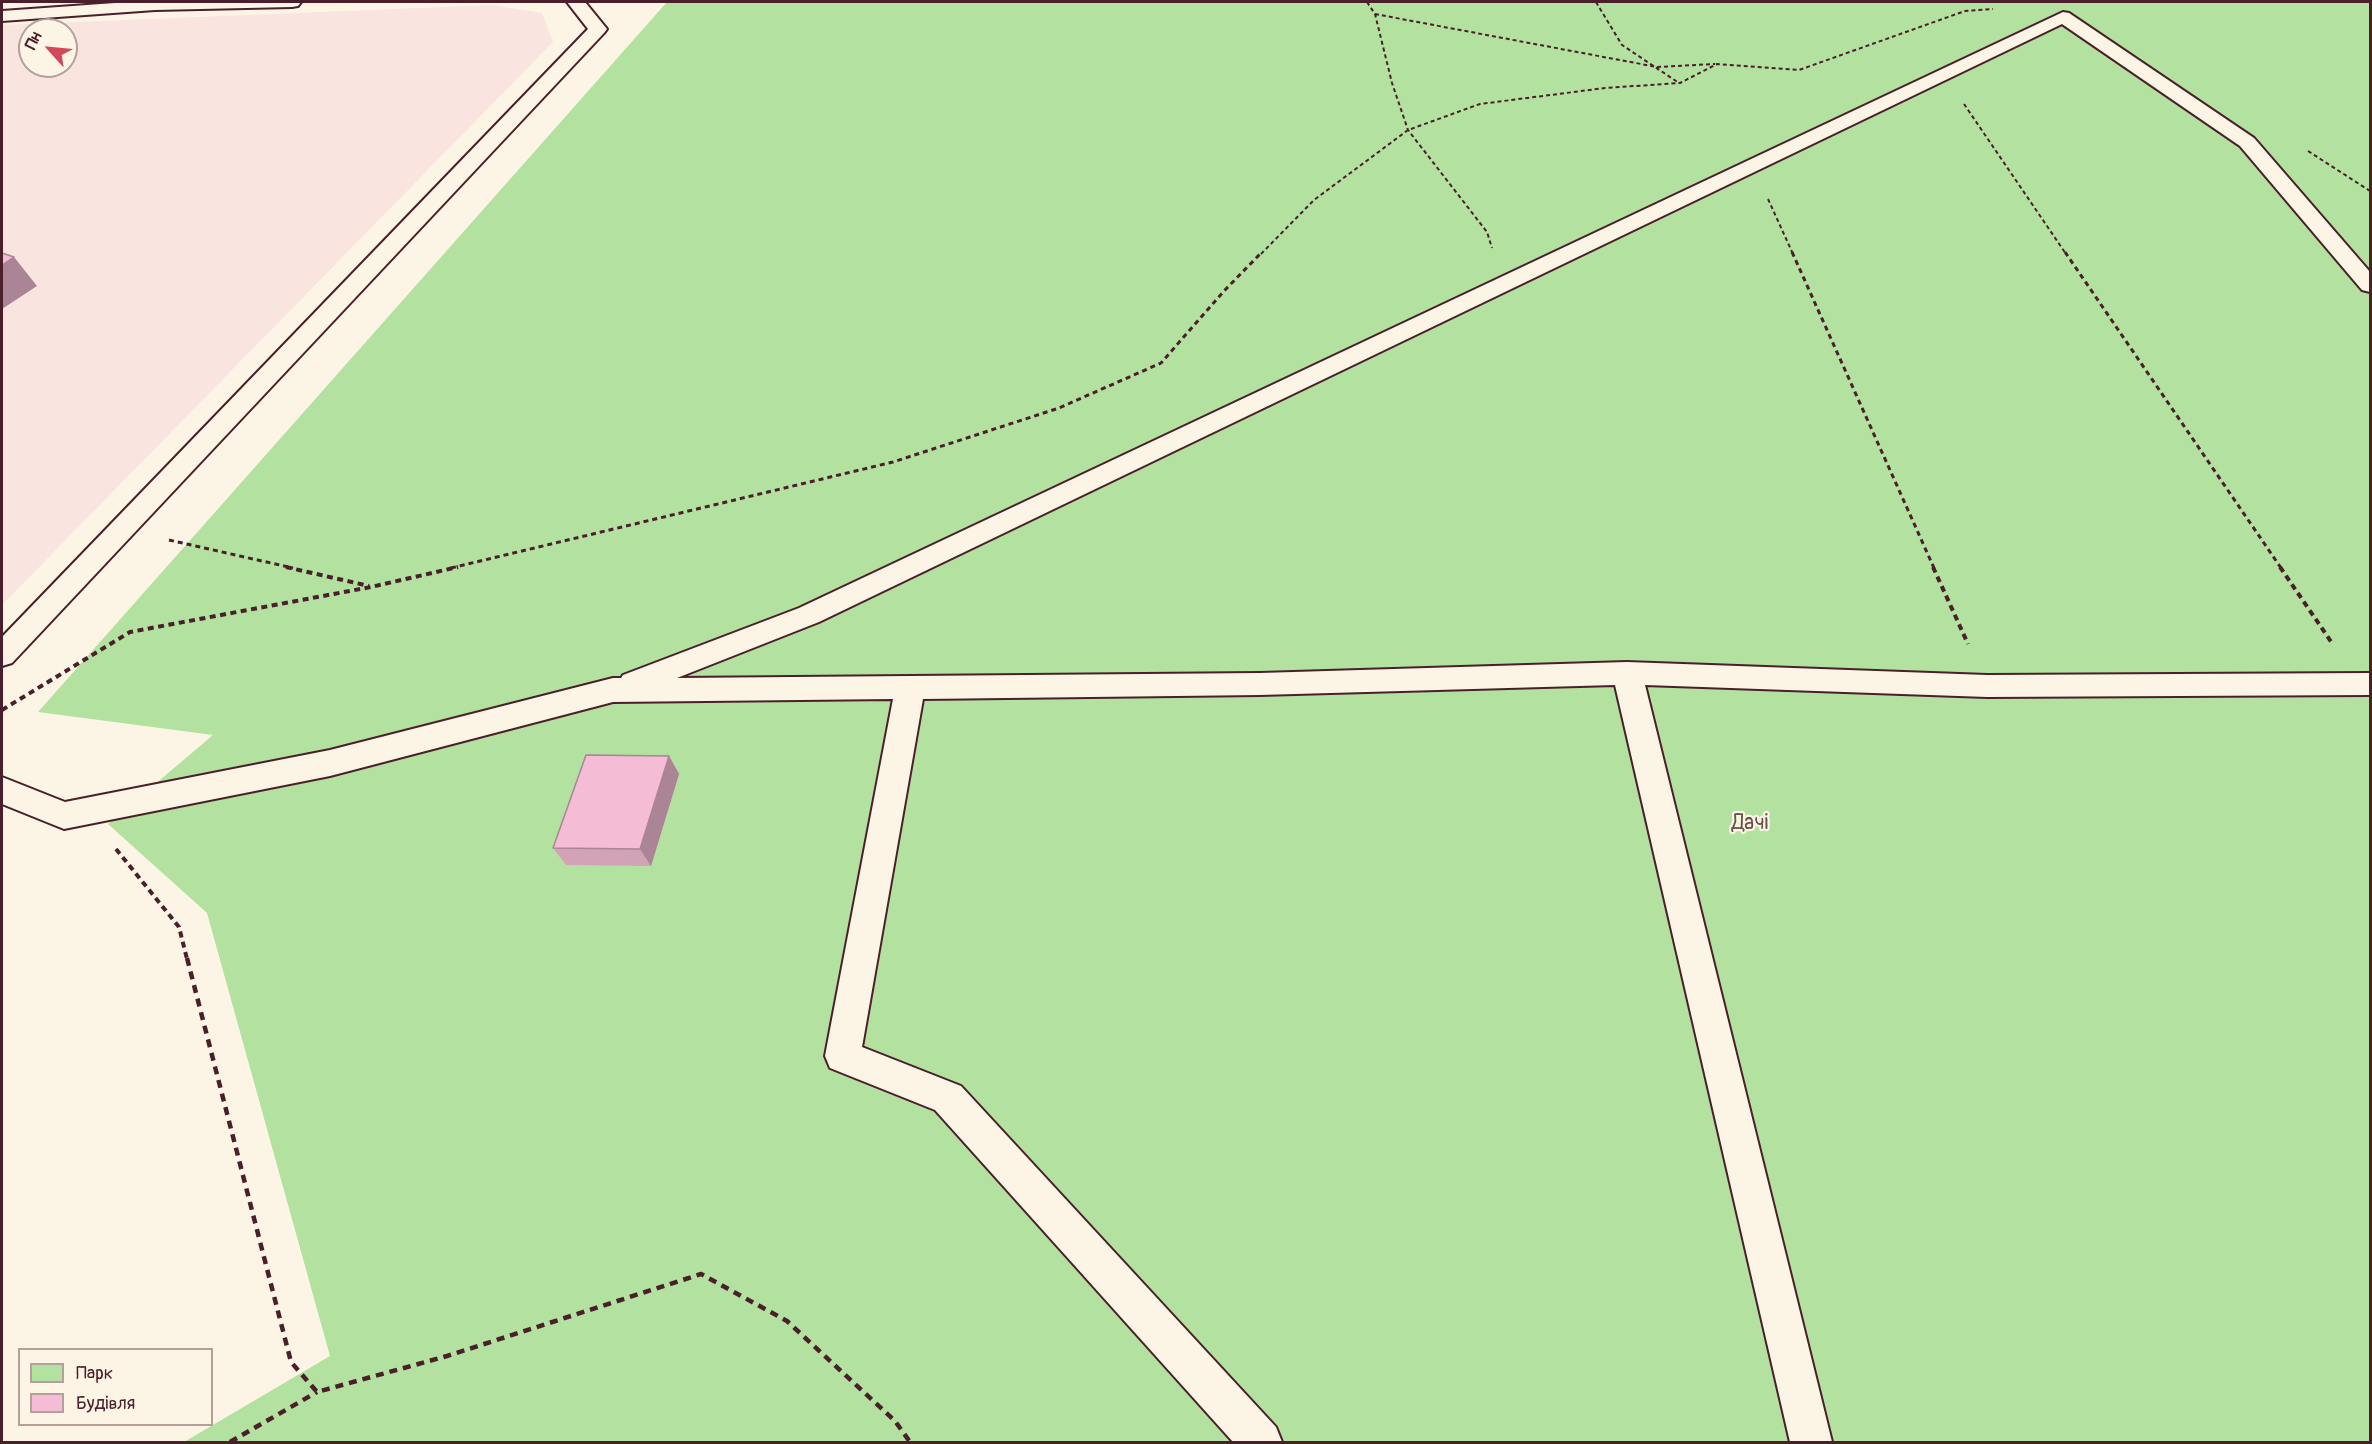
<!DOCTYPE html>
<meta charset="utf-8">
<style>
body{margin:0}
#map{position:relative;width:2372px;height:1444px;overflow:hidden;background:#fcf5e5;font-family:Pangolin,sans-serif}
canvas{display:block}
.frame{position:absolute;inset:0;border:3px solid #4a1f2b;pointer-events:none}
.legend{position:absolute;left:18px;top:1348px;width:195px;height:78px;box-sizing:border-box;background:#fcf5e5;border:2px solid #b59f9b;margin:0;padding:8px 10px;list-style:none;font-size:18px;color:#4a1f2b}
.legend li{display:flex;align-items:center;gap:12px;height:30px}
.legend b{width:30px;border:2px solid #b59f9b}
.north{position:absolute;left:18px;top:18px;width:60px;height:60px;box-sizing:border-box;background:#fcf5e5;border:2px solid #b59f9b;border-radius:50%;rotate:297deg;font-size:16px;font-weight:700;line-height:24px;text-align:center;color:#4a1f2b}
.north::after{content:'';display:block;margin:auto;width:21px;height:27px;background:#d1495b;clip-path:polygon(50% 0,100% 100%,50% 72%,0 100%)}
</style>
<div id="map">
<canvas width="2372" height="1444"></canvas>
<div class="frame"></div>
<ul class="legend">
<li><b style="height:16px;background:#b3e1a0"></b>Парк</li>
<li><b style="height:16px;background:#f4bdd5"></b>Будівля</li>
</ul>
<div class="north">Пн</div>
</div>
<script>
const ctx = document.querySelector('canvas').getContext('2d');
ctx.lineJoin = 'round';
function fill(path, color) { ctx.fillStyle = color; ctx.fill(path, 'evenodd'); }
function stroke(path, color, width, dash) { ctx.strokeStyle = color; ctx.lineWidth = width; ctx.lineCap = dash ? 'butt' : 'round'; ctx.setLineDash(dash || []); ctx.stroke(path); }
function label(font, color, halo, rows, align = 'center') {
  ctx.font = font + ' Pangolin,sans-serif'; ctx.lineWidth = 4.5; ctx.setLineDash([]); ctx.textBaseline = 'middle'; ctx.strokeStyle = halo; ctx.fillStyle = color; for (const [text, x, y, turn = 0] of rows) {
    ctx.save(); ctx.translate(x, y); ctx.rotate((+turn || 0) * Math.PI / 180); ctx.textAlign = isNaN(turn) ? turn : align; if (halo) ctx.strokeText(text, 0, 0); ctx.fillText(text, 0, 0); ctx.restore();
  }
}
fill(new Path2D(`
 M492,5l50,8 11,29 -551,563v-580zM30,30h36v36h-36z`), '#fae4e0');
fill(new Path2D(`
 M667,2h1703v1440h-2186l146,-86 -123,-443 -99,-89 105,-89 -175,-23z`), '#b3e1a0');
const service = new Path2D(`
 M129,2h172l-3,4 -6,1 -137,3 -153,11v-10z
 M567,2h18l22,27 -3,4 -592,630 -10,3v-29l586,-608z
 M2063,12l6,1 185,125 116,134v20l-8,-2 -122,-144 -178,-122 -1243,598 -142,56 583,-5 367,-11 360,13 383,-2v22l-383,2 -342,-12 187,757h-42l-175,-757 -355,10 -337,4 -61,348 99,39 315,341 6,15h-49l-298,-332 -105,-42 -5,-12 68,-357 -280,3 -283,74 -266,53 -62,-25v-27l63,25 265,-52 283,-72h8l2,-3 176,-67z`);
stroke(service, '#4a1f2b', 4);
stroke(new Path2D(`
 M1367,2l8,12 17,69 16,47 79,102 5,16
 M1596,2l26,43 57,38
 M1375,14l282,53 58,-3
 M1964,104l102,150
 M2308,151l62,40
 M1768,199l25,55
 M1261,254l53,-54 94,-70 72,-26 125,-16 75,-5 37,-19 82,6 166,-59 28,-2`), '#4a1f2b', 2, [4, 3]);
stroke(new Path2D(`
 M1792,252l142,316
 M2065,252l216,316
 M169,540l124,28
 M451,568l442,-106 166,-54 102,-45 63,-72 38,-39`), '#4a1f2b', 3, [5, 4]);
stroke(new Path2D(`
 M286,567l83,19
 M1933,567l35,77
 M2280,567l52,76
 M2,710l128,-78 241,-45 87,-20
 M116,849l63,78 8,32`), '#4a1f2b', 4, [6, 4.5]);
stroke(new Path2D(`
 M187,958l104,404 26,30 130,-36 254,-82 86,47 108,100 15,21
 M230,1442l87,-50`), '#4a1f2b', 4.5, [8, 6]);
fill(service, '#fcf5e5');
fill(new Path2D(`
 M669,756l10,18 -28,92 -85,-1 -13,-17z`), '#d2a3b7');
fill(new Path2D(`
 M14,257l23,29 -35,23v-44z
 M669,756l10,18 -28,92 -11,-17z`), '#ab8495');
const building = new Path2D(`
 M2,253l12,4 -12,8z
 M586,755l83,1 -29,93 -87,-1z`);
fill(building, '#f4bdd5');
stroke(building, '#ab8495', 1.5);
label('21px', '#645048', '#fcf5e5', [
 ["Дачі",1750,824]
]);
</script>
